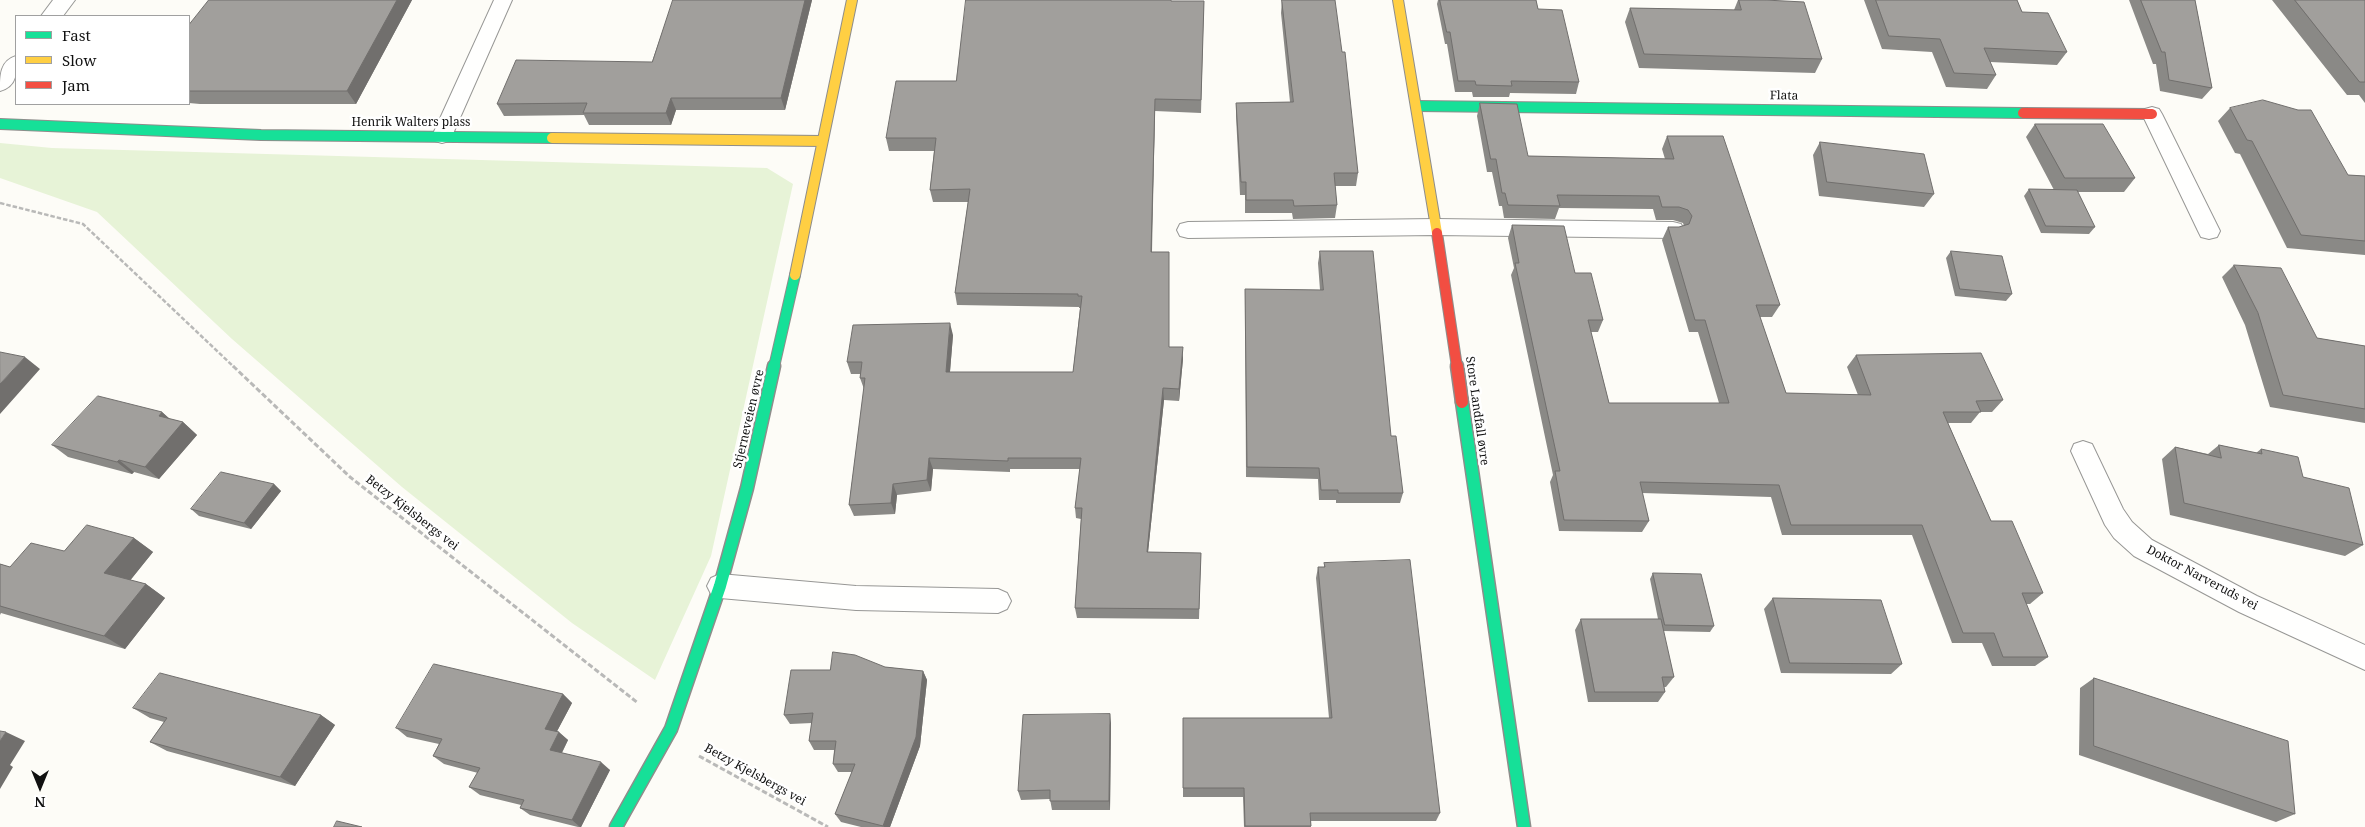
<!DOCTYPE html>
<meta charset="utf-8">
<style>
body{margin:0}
#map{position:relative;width:2365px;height:827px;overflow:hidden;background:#fdfcf7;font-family:"Noto Serif",serif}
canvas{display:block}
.legend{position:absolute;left:15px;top:15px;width:175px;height:90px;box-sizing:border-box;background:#fff;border:1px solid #a0a0a0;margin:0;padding:6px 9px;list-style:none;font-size:15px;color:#111}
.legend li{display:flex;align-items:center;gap:10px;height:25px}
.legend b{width:25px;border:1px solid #a0a0a0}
.north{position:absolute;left:15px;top:762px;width:50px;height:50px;-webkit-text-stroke:4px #fff;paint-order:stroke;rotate:180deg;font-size:14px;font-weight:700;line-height:20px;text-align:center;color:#111}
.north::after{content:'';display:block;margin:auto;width:18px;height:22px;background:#111;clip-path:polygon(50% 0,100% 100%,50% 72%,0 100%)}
</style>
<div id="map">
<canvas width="2365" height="827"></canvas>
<ul class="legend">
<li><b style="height:6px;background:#16e098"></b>Fast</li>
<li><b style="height:6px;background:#ffcf43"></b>Slow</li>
<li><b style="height:6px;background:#f24e42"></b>Jam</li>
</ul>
<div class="north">N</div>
</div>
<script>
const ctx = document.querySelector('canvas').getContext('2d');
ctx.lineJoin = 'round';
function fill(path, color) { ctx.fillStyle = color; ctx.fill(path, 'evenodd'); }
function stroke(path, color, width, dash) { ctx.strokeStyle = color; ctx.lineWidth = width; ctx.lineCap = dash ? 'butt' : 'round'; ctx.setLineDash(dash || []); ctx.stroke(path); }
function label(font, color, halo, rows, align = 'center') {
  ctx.font = font + ' "Noto Serif",serif'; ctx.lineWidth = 5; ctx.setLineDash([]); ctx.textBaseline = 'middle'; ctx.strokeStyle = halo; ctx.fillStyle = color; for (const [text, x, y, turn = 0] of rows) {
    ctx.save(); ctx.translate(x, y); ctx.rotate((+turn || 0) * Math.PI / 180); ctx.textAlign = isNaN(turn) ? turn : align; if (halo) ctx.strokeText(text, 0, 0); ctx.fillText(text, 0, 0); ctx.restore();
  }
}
fill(new Path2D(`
 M0,143l52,5 715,20 26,16 -82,372 -56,124 -83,-57 -170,-136 -170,-148 -135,-127 -97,-34z`), '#e7f3d7');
const lane = new Path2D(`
 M494,0h18l-60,136 -3,5 -7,2 -7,-2 -3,-5z
 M2152,107l7,2 3,5 58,117 -3,6 -8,2 -8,-2 -3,-6 -56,-117 3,-5z
 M1436,219l237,3 8,2 3,6 -3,6 -8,2 -237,-3 -248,3 -8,-2 -3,-6 3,-6 8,-2z
 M2083,441l9,3 31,65 9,13 20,18 105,56 108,49v25l-126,-58 -105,-56 -20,-18 -9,-13 -34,-74 3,-7z
 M720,574l136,12 142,3 9,4 4,8 -4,8 -9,4 -142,-3 -136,-12 -9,-4 -4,-8 4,-8z`);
const street = new Path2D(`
 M53,0h22l-12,16h-22z
 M16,56c1,15 2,30 -16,35 0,-16 0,-30 16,-35z`);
const fastFar1 = new Path2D(`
 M1417,106l606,7
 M0,124l261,11 291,3
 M774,367l21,-92`);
const fast = new Path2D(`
 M1462,402l62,425
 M616,827l55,-98 49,-143 27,-98 27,-122`);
const slow = new Path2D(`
 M1398,0l39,233
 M552,138l270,3
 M795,275l57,-275`);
const jamFar1 = new Path2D(`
 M2023,113l129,1
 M1437,233l20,134`);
const jam = new Path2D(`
 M1457,366l5,36`);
stroke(lane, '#979795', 2);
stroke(street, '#979795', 2);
stroke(fastFar1, '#8e8d8b', 12);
stroke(fast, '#8e8d8b', 15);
stroke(slow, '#8e8d8b', 12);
stroke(jamFar1, '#8e8d8b', 12);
stroke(jam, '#8e8d8b', 15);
stroke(new Path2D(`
 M0,203l83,21 151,143`), '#b9b9b8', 2.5, [4.5, 2]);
stroke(new Path2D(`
 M233,366l117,111 288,226
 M699,756l129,71`), '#b9b9b8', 3, [5.5, 2.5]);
fill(lane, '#fffffe');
fill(street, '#fffffe');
stroke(fastFar1, '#16e098', 10);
stroke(fast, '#16e098', 12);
stroke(slow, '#ffcf43', 10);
stroke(jamFar1, '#f24e42', 10);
stroke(jam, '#f24e42', 12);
fill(new Path2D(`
 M209,0h203l-56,104h-156l-11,-1v-78z
 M673,0h139l-27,110h-109l-5,15h-82l-5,-10 -80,1 -7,-12 155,-42z
 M1282,0l76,173 -2,13h-21l2,19 -2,13 -42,1 -1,-6h-47v-18h-5l-4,-79v-13l54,-1 -9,-89z
 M1438,0h98l2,9 41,73 -3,12 -66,-1 -1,4h-36l-1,-5h-17l-8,-48h-2l-8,-40z
 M1738,0h27l57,59 -7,14 -176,-5 -14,-46 5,-14 104,2z
 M1864,0h153l5,12 45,40 -10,13 -67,-3 6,13 -9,14 -41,-2 -14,-35 -50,-3z
 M2129,0h66l17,88 -10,11 -42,-8 -4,-27h-3z
 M2272,0h93v103l-6,-8h-12z
 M1171,1h33l-3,112 -46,-2 -3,141 17,95 14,12 -4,42 -15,-1 -16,152 53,1 -2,66 -122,-1 -2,-10 6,-89 -5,-1 -1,-10 5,-39h-70v3l-77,-3 -2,22 -34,4 -2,19 -41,2 -5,-11 15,-116 -4,-11v-4h-9l-4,-12 106,-27 -3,37h123l7,-64h-1v-1l-122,-2 -2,-12 13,-91h-35l-3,-12 4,-39h-45l-3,-13 70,-57z
 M1480,103l48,53 137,3 -3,-10 5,-13 113,169 -8,12h-12l26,76 72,2 -11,-28 9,-12 147,45 -11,12h-12l-9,11h-23l43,98 52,72 -13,11h-4l22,53 -13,9h-43l-10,-23h-30l-40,-108h-130l-11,-38 -129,-4 7,28 -7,11 -83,-1 -9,-49 3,-7 -42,-200 3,-7 -6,-30 4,-13 63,48 28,47 -5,12h-7l18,71h110l-21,-71h-9l-27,-92 6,-13h11l5,-1 -1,-3 -10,-3h-17l-3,-11 -94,-1 -4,11 -51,-1 -2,-12h-3l-7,-34h-5l-10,-56z
 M2230,108l118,67 17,1v79l-78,-7 -47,-94 -5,-1 -17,-32z
 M2035,124l100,54 -11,14h-47l18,35 -6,7 -48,-1 -17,-37 5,-7 25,1 -28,-53z
 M1820,142l114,52 -10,13 -105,-11 -6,-41z
 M1320,251l71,185 12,57 -3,10h-64v-3h-17l-1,-21 -72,-2 -1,-177v-11l75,1 -2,-27z
 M1951,251l61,43 -6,7 -51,-5 -9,-38z
 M2234,265l83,73 48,8v77l-95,-16 -25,-82 -23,-48z
 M162,412l8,7 13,3 14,13 -38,44 -25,-7 -2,2 -64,-17 -16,-12z
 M2219,445l37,8 5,-4 42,28 60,68 -18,11 -175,-41 -8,-56 13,-12 33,7z
 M274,484l7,7 -30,38 -52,-13 -8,-7z
 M134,538l19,14 -23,28 16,4 19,14 -40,51 -124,-36 -1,2v-51l10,3 54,-16z
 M1324,563l116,250 -4,8h-125v6h-67l-1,-30h-60v-79h146l-13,-140 2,-11h6z
 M1653,573l61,53 -4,6 -47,-1 11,46 -8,10h-2l1,5 -7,10h-70l-13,-72 6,-11h77l-8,-40z
 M1773,598l129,66 -11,10 -110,-1 -17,-64z
 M885,667l38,4 4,9 -7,66 -30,81h-29l-20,-5 -6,-8 17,-42h-14l-5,-8 1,-14h-20l-5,-9 3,-18 -22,1 -6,-9 46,-45z
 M2094,678l201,136 -19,8 -197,-67 1,-67z
 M563,694l9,9 -15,28 11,9 -6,13 48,17 -29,57h-3l-48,-12 -10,-7 1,-3 -41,-10 -11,-8 9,-14 -34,-9 -11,-8 6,-12 -32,-7 -11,-9z
 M133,708l188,7 14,10 -40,61 -128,-35 -17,-9 14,-20 -14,-4z
 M1111,723l-1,87h-58l-2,-11 -29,1 -3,-9z`), '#8a8986');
fill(new Path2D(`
 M397,0h15l-56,104 -9,-13z
 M805,0h7l-27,110 -4,-12z
 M671,98l5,12 -5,15 -5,-12z
 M1155,99v12l-4,154v-13z
 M950,323l3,12 -4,48 -3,-11z
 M1183,347v12l-4,42v-12z
 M25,357l15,12 -40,45v-30z
 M1163,388l1,12 -17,162v-10z
 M162,412l14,13 -17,-9z
 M183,422l14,13 -38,44 -14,-12z
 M929,458l4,11 -2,22 -4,-11z
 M119,460l15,12 -2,2 -15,-12z
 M274,484l7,7 -30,38 -7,-6z
 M893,484l4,11 -2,19 -4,-11z
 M134,538l19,14 -28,35 -21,-14z
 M146,584l19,14 -40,51 -21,-13z
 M923,671l4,9 -7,66 -30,81h-6l-1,-1z
 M563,694l9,9 -18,34 -9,-8z
 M1110,714l1,9 -1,87 -1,-9z
 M321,715l14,10 -40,61 -15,-9z
 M6,732l19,9 -15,24 3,2 -13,22v-48z
 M559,732l9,8 -9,18 -9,-8z
 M601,762l9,8 -29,57h-1l-8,-7z`), '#716f6d');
const building = new Path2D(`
 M209,0h188l-50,91h-158v-66z
 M673,0h132l-24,98h-110l-5,15h-83l4,-10 -90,1 19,-44 136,2z
 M966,0h205v1h33l-3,99 -46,-1 -4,153h18v95h14l-4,42 -16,-1 -16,164 54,1 -2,56 -124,-1 7,-100h-7l6,-50h-73v3l-79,-3 -2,22 -34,4 -2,19 -42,2 16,-127h-5l2,-16h-15l6,-37 97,-2 -4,49h127l9,-76h-4v-2l-123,-1 15,-104 -40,1 6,-52h-50l10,-57h60z
 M1282,0h53l7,52h3l13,121h-24l3,32 -43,1 -1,-6h-47v-18h-5l-5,-79 57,-1z
 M1440,0h96l2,9 24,1 17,72 -68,-1 1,5 -36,-1 -1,-4h-17l-8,-49h-3z
 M1739,0h26l39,2 18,57 -178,-5 -14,-46 111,2z
 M1876,0h141l5,12 26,1 19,39 -83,-4 12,27 -42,-2 -14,-34 -51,-3z
 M2141,0h54l17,88 -43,-8 -4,-28h-3z
 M2295,0h70v82h-5z
 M2263,100l35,10h13l37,65 17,1v65l-64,-6 -49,-94 -5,-1 -17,-32z
 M1480,103l37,1 11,52 146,3 -7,-23h56l57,169h-24l30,88 85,2 -15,-40 125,-2 22,47 -27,1 5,11h-38l48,109h21l31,72h-21l26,64h-45l-9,-24h-31l-41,-108h-131l-12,-40 -139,-3 9,39 -85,-1 -9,-49h5l-45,-208h4l-7,-38 52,1 11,47h16l12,47h-15l21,83h120l-24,-83h-10l-27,-93h11l10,-3 3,-8 -4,-6 -9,-3h-17l-3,-11 -102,-1 3,11 -52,-1 -3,-12h-3l-6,-34h-5z
 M2035,124h68l32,54h-70z
 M1820,142l104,12 10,40 -107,-12z
 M2029,189l48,1 18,37 -49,-1z
 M1320,251h53l18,185h5l7,57h-65v-3h-17l-2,-22 -72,-1 -2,-178 78,1z
 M1951,251l51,5 10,38 -52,-5z
 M2234,265l47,3 36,70 48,8v63l-82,-14 -25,-82z
 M0,352l25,5 -25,27z
 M98,396l64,16 -3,4 24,6 -38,45 -26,-7 -2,2 -65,-17z
 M2219,445l43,9 -1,-5 37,8 5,20 46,11 14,57 -179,-42 -9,-56 46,11z
 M221,472l53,12 -30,39 -53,-14z
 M87,525l47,13 -30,35 42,11 -42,52 -104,-30v-42l10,3 21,-24 33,8z
 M1410,560l30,253h-130l1,13h-66l-1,-38h-61v-70h149l-14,-151h7l-1,-4z
 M1653,573l48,1 13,52 -49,-1z
 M1773,598l108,2 21,64 -112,-1z
 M1581,619h80l13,58h-12l3,15h-70z
 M833,652l22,3 30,12 38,4 -7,66 -33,89 -48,-12 20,-50h-22l3,-23h-27l4,-28 -29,2 7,-45h39z
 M434,664l129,30 -18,35 14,3 -9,18 51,12 -29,58 -52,-12 4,-8 -55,-13 11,-19 -47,-12 9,-17 -46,-11z
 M160,673l161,42 -41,62 -130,-35 17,-24 -34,-10z
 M2094,678l194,63 7,73 -201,-68z
 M1110,714l-1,87h-59v-11l-32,1 5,-76z
 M0,731l6,1 -6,9z
 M337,821l25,6h-28z`);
fill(building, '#a19f9c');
stroke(building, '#716f6d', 1);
label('12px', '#111', '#fff', [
 ["Flata",1784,96,1],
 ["Henrik Walters plass",411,123],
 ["Store Landfall øvre",1477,411,82],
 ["Stjerneveien øvre",749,419,-77],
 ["Betzy Kjelsbergs vei",412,513,38],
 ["Doktor Narveruds vei",2202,578,28],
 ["Betzy Kjelsbergs vei",755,775,29]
]);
</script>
